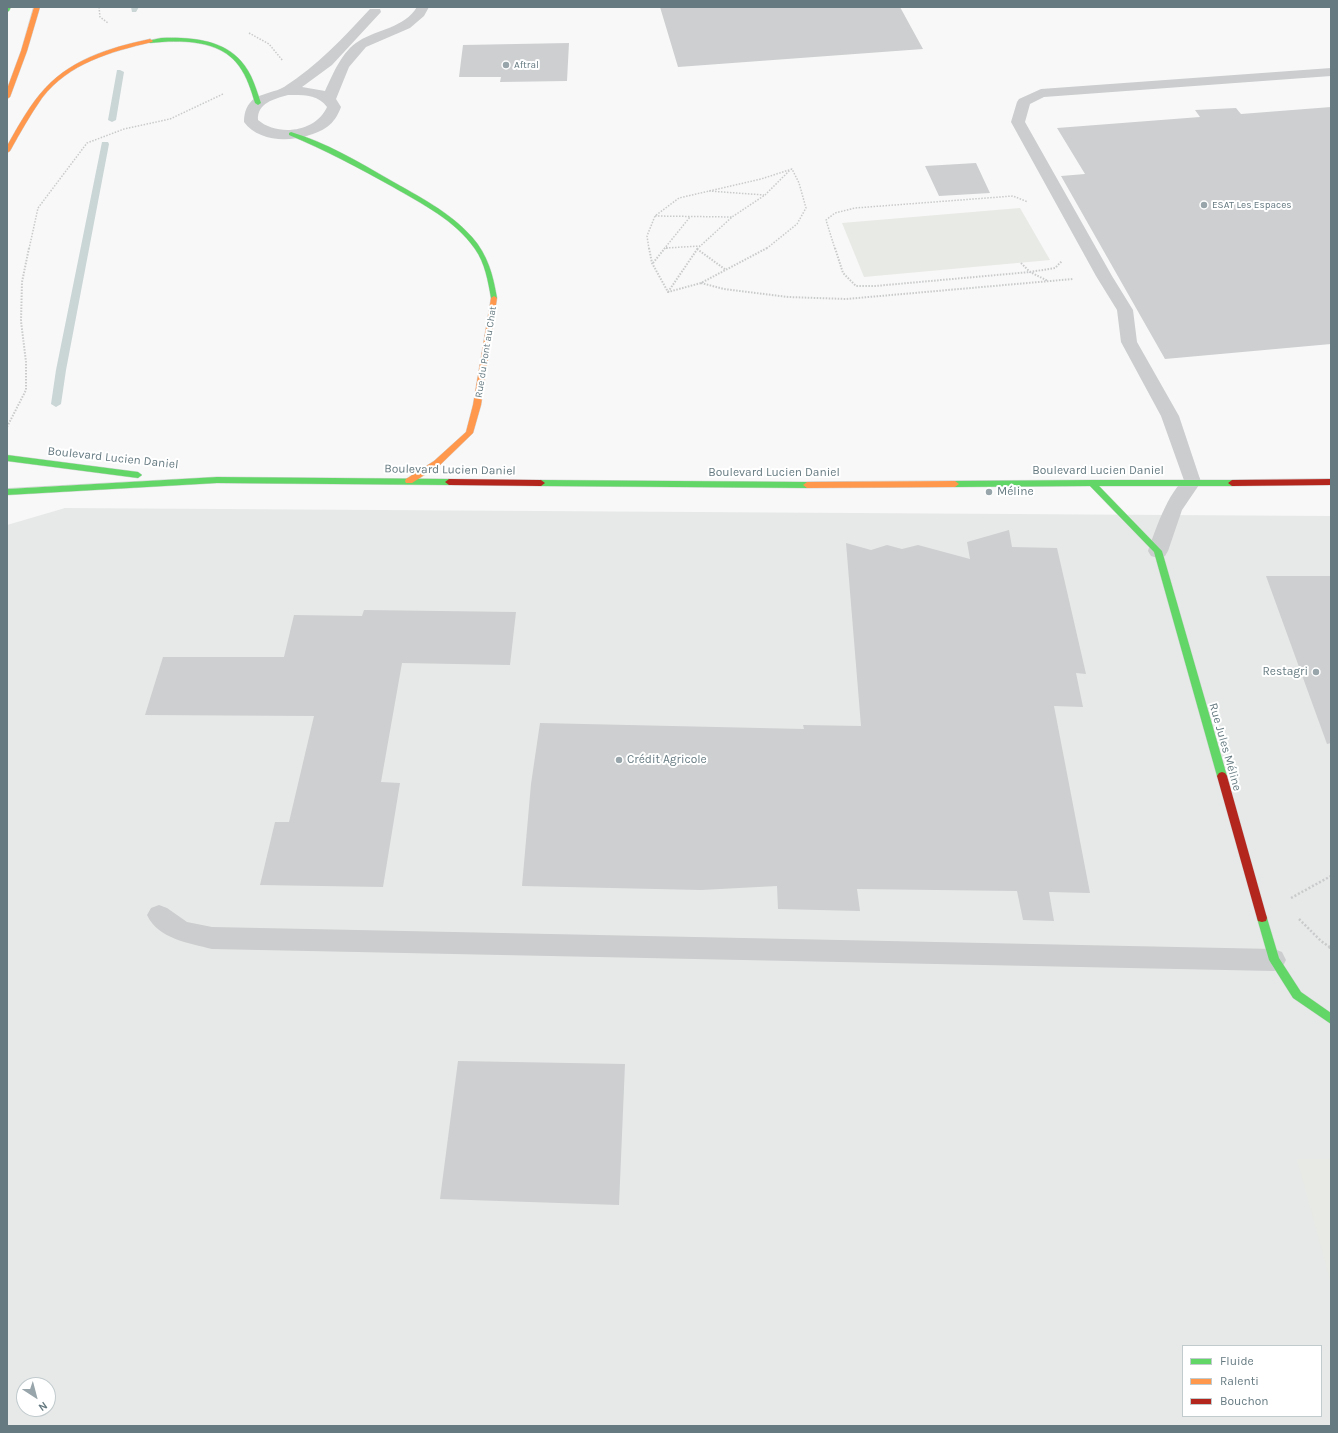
<!DOCTYPE html>
<meta charset="utf-8">
<style>
body{margin:0}
#map{position:relative;width:1338px;height:1433px;overflow:hidden;background:#f8f8f8;font-family:Karla,sans-serif}
canvas{display:block}
.frame{position:absolute;inset:0;border:8px solid #657a81;pointer-events:none}
.legend{position:absolute;left:1182px;top:1345px;width:140px;height:72px;box-sizing:border-box;background:#fff;border:1px solid #c1cacd;margin:0;padding:5px 7px;list-style:none;font-size:12px;color:#657a81}
.legend li{display:flex;align-items:center;gap:8px;height:20px}
.legend b{width:20px;border:1px solid #c1cacd}
.north{position:absolute;left:16px;top:1377px;width:40px;height:40px;box-sizing:border-box;background:#fff;border:1px solid #c1cacd;border-radius:50%;rotate:144deg;font-size:11px;font-weight:700;line-height:16px;text-align:center;color:#657a81}
.north::after{content:'';display:block;margin:auto;width:14px;height:18px;background:#98a6ab;clip-path:polygon(50% 0,100% 100%,50% 72%,0 100%)}
</style>
<div id="map">
<canvas width="1338" height="1433"></canvas>
<div class="frame"></div>
<ul class="legend">
<li><b style="height:5px;background:#63d668"></b>Fluide</li>
<li><b style="height:5px;background:#ff974d"></b>Ralenti</li>
<li><b style="height:5px;background:#b3261e"></b>Bouchon</li>
</ul>
<div class="north">N</div>
</div>
<script>
const ctx = document.querySelector('canvas').getContext('2d');
ctx.lineJoin = 'round';
function fill(path, color) { ctx.fillStyle = color; ctx.fill(path, 'evenodd'); }
function stroke(path, color, width, dash) { ctx.strokeStyle = color; ctx.lineWidth = width; ctx.lineCap = dash ? 'butt' : 'round'; ctx.setLineDash(dash || []); ctx.stroke(path); }
function label(font, color, halo, rows, align = 'center') {
  ctx.font = font + ' Karla,sans-serif'; ctx.lineWidth = 4; ctx.setLineDash([]); ctx.textBaseline = 'middle'; ctx.strokeStyle = halo; ctx.fillStyle = color; for (const [text, x, y, turn = 0] of rows) {
    ctx.save(); ctx.translate(x, y); ctx.rotate((+turn || 0) * Math.PI / 180); ctx.textAlign = isNaN(turn) ? turn : align; if (halo) ctx.strokeText(text, 0, 0); ctx.fillText(text, 0, 0); ctx.restore();
  }
}
fill(new Path2D(`
 M65,508l1266,8v910h-1324v-901zM1183,1346h138v70h-138zM24,1385h24v24h-24z`), '#e7e9e8');
fill(new Path2D(`
 M1020,208l30,52 -186,17 -22,-54z
 M1297,1159h34v124z`), '#e8eae5');
fill(new Path2D(`
 M131,7h8l-3,5h-4z
 M117,70h3l4,2 -8,48 -4,2 -4,-2z
 M102,142h6l1,2 -43,226 -5,34 -5,3 -5,-3 5,-34z`), '#cad5d6');
fill(new Path2D(`
 M660,7h240l23,42 -245,18z
 M569,43l-2,38 -67,1 1,-5h-42l4,-32z
 M1331,107v237l-166,15 -104,-183 24,-2 -28,-46 143,-11 -5,-7 41,-2 5,6z
 M976,163l14,30 -51,3 -14,-30z
 M1009,530l3,17 45,1 29,126 -10,-1 7,34 -29,-1 36,187 -41,-1 5,29 -31,-1 -6,-29 -160,-2 3,22 -82,-2 -1,-23 -76,4 -179,-4 9,-102 9,-61 264,6 -1,-4 58,1 -15,-183 25,7 16,-5 15,4 16,-4 52,14 -3,-17z
 M1266,576h65v167l-4,1z
 M364,610l152,2 -6,53 -108,-2 -21,119 19,1 -17,104 -123,-2 15,-63h14l25,-106 -169,-1 18,-58h121l10,-42 68,1z
 M458,1061l167,3 -6,141 -179,-6z`), '#cdcfd0');
const fast = new Path2D(`
 M7,7h4l-2,4 -2,1z
 M161,38c28,-1 61,1 80,23 11,12 15,28 20,42l-3,2 -3,-2c-4,-13 -8,-26 -16,-37 -19,-27 -60,-26 -89,-23l-3,-2z
 M291,132c34,10 68,30 99,48 28,16 60,32 82,57 16,18 21,38 25,61l-1,1h-4l-1,-1c-3,-17 -6,-35 -16,-49 -20,-29 -53,-45 -82,-62 -34,-19 -68,-37 -104,-52v-2z
 M7,455l131,17 4,3 -4,3 -131,-17z
 M217,477l232,2 4,3 -4,3 -232,-2 -210,12v-6z
 M541,480l266,2 4,3 -4,3 -266,-2 -4,-3z
 M1091,480h141l4,3 -4,3h-133l63,65 65,225 -2,3 -3,1 -3,-1 -2,-3 -63,-224 -64,-66 -135,1 -4,-3 4,-3z
 M1262,914l4,1 1,3 12,40 22,34 30,21v11l-38,-26 -24,-38 -12,-42 1,-3z`);
const slow = new Path2D(`
 M34,7h6l-13,44 -17,46 -3,2v-10l14,-38z
 M150,39l3,2 -1,1c-42,10 -83,21 -110,56 -12,17 -22,35 -32,53l-3,2v-7c10,-18 20,-36 33,-52 28,-34 68,-46 110,-55z
 M494,296l3,2 -16,107 -8,28 -33,32 -28,18h-6l-1,-2 1,-2 28,-18 32,-29 7,-27 18,-107z
 M955,481l4,3 -4,3 -148,1 -4,-3 4,-3z`);
const jam = new Path2D(`
 M449,479l92,1 4,3 -4,3 -92,-1 -4,-3z
 M1331,479v6l-99,1 -4,-3 4,-3z
 M1222,772l3,1 2,3 40,142 -1,3 -4,1 -4,-1 -1,-3 -40,-142 2,-3z`);
stroke(fast, '#d3d4d5', 1);
stroke(slow, '#d3d4d5', 1);
stroke(jam, '#d3d4d5', 1);
stroke(new Path2D(`
 M99,7l1,10 8,6
 M249,33l20,11 14,17
 M709,191l55,4
 M655,216l77,1
 M666,248l34,-2
 M29,249l9,-41 49,-65 37,-14 46,-10 53,-25
 M649,249l-2,-13 8,-20 24,-18 82,-19 31,-10 7,14 7,25 -9,16 -31,25
 M664,249l26,-32
 M697,249l35,-32 33,-22 25,-25
 M835,249l-9,-29 9,-7 20,-5 158,-12 15,6`), '#c9cacb', 1.5, [1.5, 1.5]);
stroke(new Path2D(`
 M649,248l3,15 16,29 33,-9 66,-35
 M666,248h2
 M835,248l8,25 13,13h19l155,-14 25,-4 7,-7
 M697,249l29,21
 M653,263l12,-15
 M1021,263l9,9 18,9
 M701,283l23,6 64,8 58,2 227,-20
 M668,292l30,-44
 M7,427l19,-37v-28l-5,-41 1,-39 7,-34`), '#c9cacb', 2, [1.5, 1.5]);
stroke(new Path2D(`
 M1291,898l40,-22
 M1299,919l22,22 10,7`), '#c9cacb', 2.5, [2, 2]);
stroke(new Path2D(`
 M1329,947l2,1`), '#c9cacb', 3, [2.5, 2.5]);
fill(new Path2D(`
 M1331,68v8l-287,21 -14,7 -5,18 87,154 21,34 4,32 42,74 22,66 -3,4 -6,2 -6,-2 -25,-70 -40,-74 -4,-32 -21,-34 -85,-154 6,-20 2,-3 22,-10z
 M159,905l8,3 20,14 25,5 1062,22 8,3 4,8 -4,8 -8,3 -1062,-22c-23,-6 -54,-10 -65,-34l4,-7z`), '#cbcdce');
fill(new Path2D(`
 M417,7h12l-5,9 -14,12 -44,19 -17,20 -13,32 5,8c-3,8 -7,15 -14,20 -22,15 -66,19 -83,-5 0,-10 3,-18 11,-24 9,-5 20,-6 29,-11 33,-21 59,-49 86,-78h10l1,3 -49,53 -30,22 23,4c8,-17 17,-40 34,-50 19,-12 45,-13 58,-34zM288,95c14,0 30,-1 39,12 -11,25 -49,30 -69,13 -1,-17 16,-21 30,-25z
 M1192,475l7,2 2,5 -19,28 -14,41 -3,5 -7,2 -7,-2 -3,-5c7,-20 23,-69 44,-76z`), '#cbcdce');
fill(fast, '#63d668');
fill(slow, '#ff974d');
fill(jam, '#b3261e');
for (const [x, y, r, color] of [
 [506,65,4,"#98a6ab"],
 [1204,205,4,"#98a6ab"],
 [989,492,4,"#98a6ab"],
 [1316,672,4,"#98a6ab"],
 [619,760,4,"#98a6ab"]
]) { const dot = new Path2D(); dot.arc(x, y, r, 0, 2 * Math.PI); ctx.fillStyle = color; ctx.fill(dot); stroke(dot, '#fff', 1.5); }
label('10px', '#657a81', '#fff', [
 ["Aftral",514,65],
 ["ESAT Les Espaces",1212,205]
], 'left');
label('10px', '#657a81', '#fff', [
 ["Rue du Pont au Chat",486,352,-81]
]);
label('12px', '#657a81', '#fff', [
 ["Boulevard Lucien Daniel",113,458,6],
 ["Boulevard Lucien Daniel",450,470,1],
 ["Boulevard Lucien Daniel",1098,471],
 ["Boulevard Lucien Daniel",774,473],
 ["Rue Jules Méline",1225,747,74]
]);
label('12px', '#657a81', '#fff', [
 ["Méline",997,492],
 ["Restagri",1308,672,"right"],
 ["Crédit Agricole",627,760]
], 'left');
</script>
